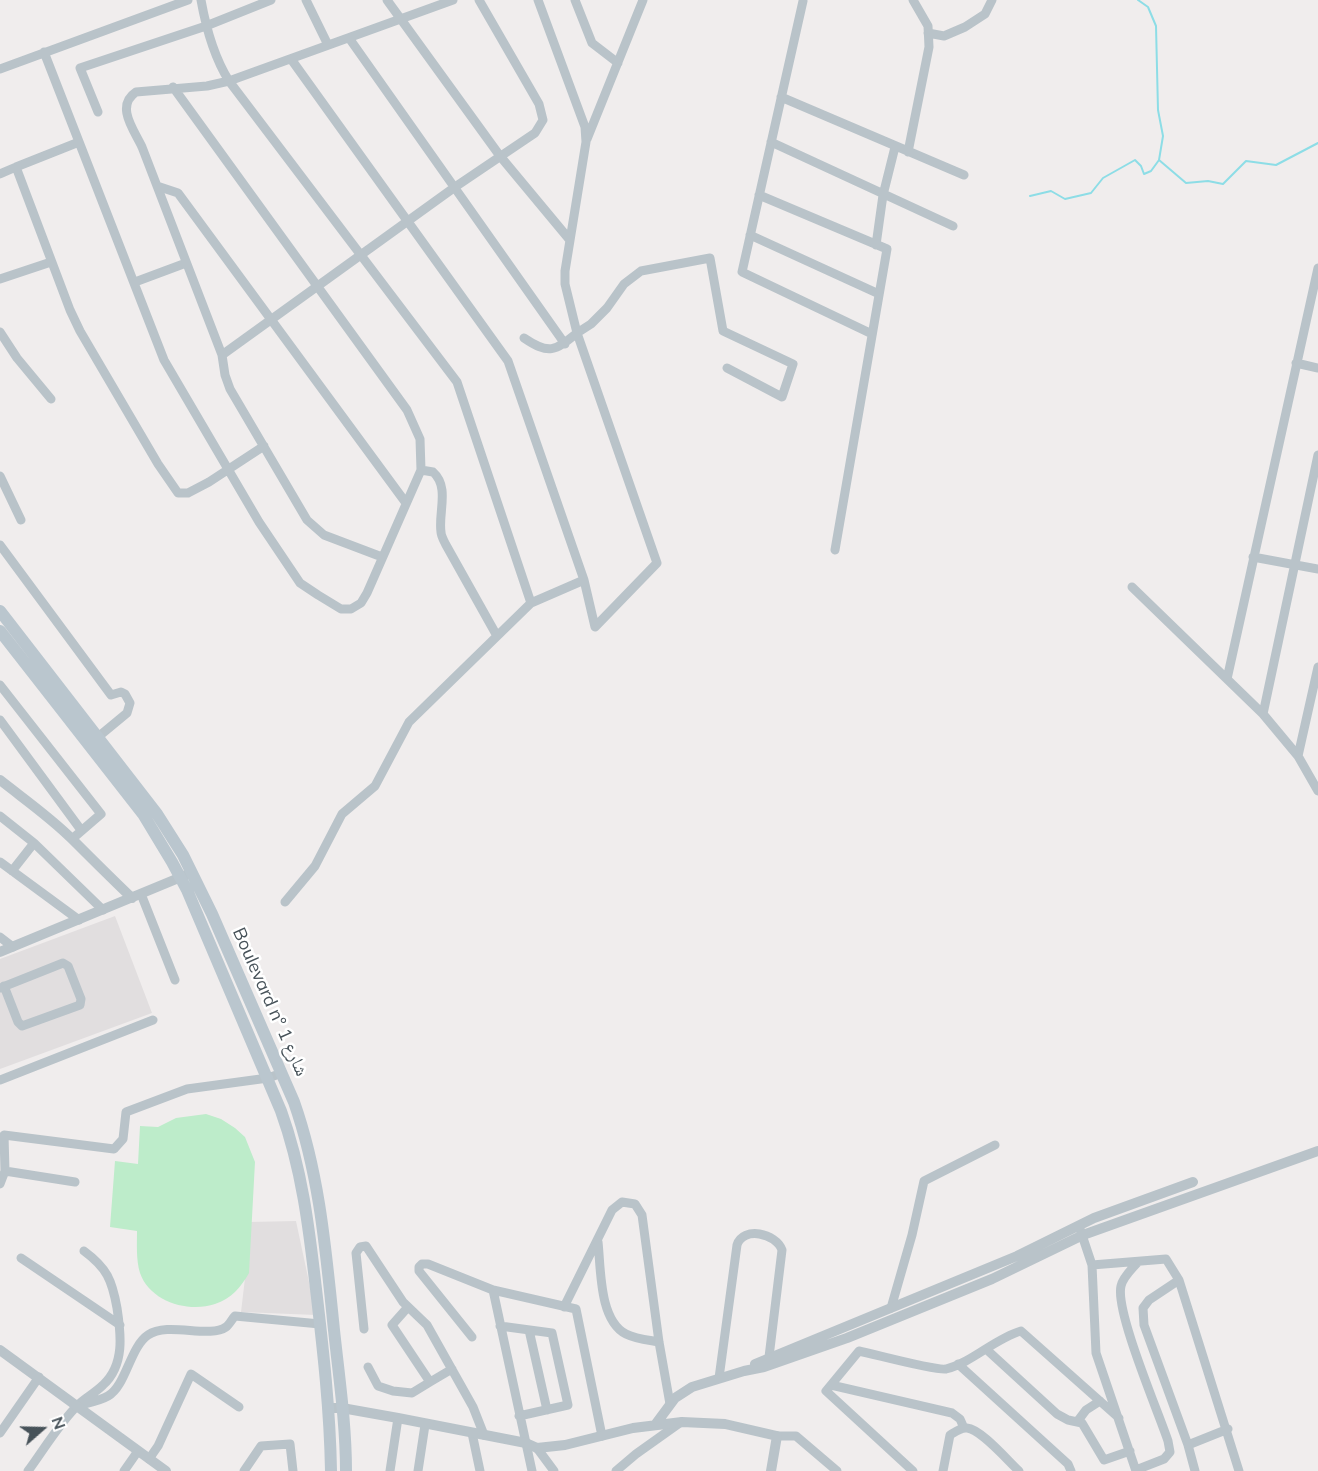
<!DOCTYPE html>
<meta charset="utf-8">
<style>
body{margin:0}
#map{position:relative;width:1318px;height:1471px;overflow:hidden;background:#f0eded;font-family:Mulish,sans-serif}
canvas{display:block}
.north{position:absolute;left:12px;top:1399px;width:60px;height:60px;-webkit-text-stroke:4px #fff;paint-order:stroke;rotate:70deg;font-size:16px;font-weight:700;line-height:24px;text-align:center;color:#475259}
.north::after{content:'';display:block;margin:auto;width:21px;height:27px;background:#475259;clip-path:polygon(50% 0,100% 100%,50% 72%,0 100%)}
</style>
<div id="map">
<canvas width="1318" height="1471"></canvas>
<div class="north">N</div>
</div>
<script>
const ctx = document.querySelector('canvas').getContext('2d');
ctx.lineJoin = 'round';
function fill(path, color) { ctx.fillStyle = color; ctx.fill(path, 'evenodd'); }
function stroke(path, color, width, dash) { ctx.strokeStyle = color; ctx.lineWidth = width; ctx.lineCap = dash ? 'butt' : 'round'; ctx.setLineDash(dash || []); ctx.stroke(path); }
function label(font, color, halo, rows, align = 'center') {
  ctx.font = font + ' Mulish,"Noto Naskh Arabic",sans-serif'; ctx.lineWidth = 5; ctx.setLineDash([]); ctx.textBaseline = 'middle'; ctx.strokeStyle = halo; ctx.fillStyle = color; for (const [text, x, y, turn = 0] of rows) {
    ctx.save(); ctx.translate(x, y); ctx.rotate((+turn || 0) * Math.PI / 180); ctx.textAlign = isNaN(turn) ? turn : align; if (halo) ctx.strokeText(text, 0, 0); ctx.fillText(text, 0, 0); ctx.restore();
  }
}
fill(new Path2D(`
 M115,916l37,97 -152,56v-110z
 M296,1221l20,94 -75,-3 7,-59 1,-31z`), '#e1dedf');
fill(new Path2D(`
 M206,1114l15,5 14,9 10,9 10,25 -6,111c-8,14 -18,26 -34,31 -26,9 -65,-2 -75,-31 -4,-13 -3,-29 -3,-42l-27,-4 5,-66 23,3 2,-38 18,1 18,-9z`), '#bdecca');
stroke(new Path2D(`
 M1138,0l10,7 8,19 2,84 5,26 -4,24
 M1030,196l21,-5 14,8 26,-6 12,-15 32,-18 6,6 3,8 7,-3 8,-11 27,23 22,-2 15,3 23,-23 30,4 42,-22`), '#8ddde6', 2);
stroke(new Path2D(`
 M201,0c5,28 13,57 28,81l228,301 74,221
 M306,0l22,45
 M387,0l113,156 69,83
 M575,0l17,43 26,20
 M803,1l-61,271 130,62
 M928,33l16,3 21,-9 20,-13 7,-14
 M349,38l216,306
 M44,52l120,308 95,162 41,61 18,12 23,14h10l10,-6 6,-10 54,-123 -1,-31 -13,-29 -234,-323
 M291,59l217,302 76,219
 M0,69l188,-69
 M781,97l183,78
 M98,112l-18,-44 126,-42 65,-26
 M587,139l56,-139
 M79,142l-63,25 54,143 10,21 78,133 20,29h10l21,-11 55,-36
 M771,142l182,84
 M908,152l21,-105 -1,-21 -15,-26
 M0,174l16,-7
 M157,186l21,7 228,310
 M759,195l128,54 -52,301
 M750,235l129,59
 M876,245l7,-50 12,-48
 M0,279l51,-17
 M135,282l51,-19
 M0,332l17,26 34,41
 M524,338c25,17 31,13 53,-5l-12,-49v-13l21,-129 -1,-15 -47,-127
 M222,355l233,-168 80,-54 8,-13 -4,-16 -60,-104
 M1296,363l22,5
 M421,470l12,2c17,15 5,41 8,60 0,4 3,9 5,13l51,91
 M0,476l21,44
 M0,545l111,150 10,-3 4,2 5,9 -3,10 -29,24
 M382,557l-58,-22 -17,-15 -77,-131 -5,-14 -3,-20 -80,-208c-8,-17 -27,-41 -6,-55l71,-6 22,-5 224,-81
 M1253,557l65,12
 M1132,587l131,127 35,42 20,35
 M1227,679l91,-411
 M0,685l101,129 -29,25
 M1263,714l55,-259
 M0,720l81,110
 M1298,756l20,-89
 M0,816l34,27 69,67
 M0,862l79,58
 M12,871l22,-28
 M141,894l34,86
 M285,902l30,-36 27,-52 33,-28 34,-64 122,-119 53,-23 11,47 62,-64 -80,-230 14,-9 16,-16 17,-24 17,-13 69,-13 13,73 70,33 -11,33 -55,-29
 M0,937l13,10
 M0,988l63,-25 5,3 13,33 -1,6 -58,21 -4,-4 -14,-36
 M0,1080l153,-60
 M5,1171l70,11
 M0,1184l5,-13 -1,-36 110,14 9,-10 3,-27 61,-23 81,-11 14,-5
 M1080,1229l12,36 4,88 40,118
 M598,1242c3,27 1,78 28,92 10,5 22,6 33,8
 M21,1258l99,67
 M1092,1265l74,-6 13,21 60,191
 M1179,1280l-30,20 -6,8 1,17 44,120 7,26
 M408,1307l-16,18 38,57 22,-13
 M564,1307l48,-97 10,-8 13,2 7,11 17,127 11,62
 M891,1308l21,-73 12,-54 71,-36
 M500,1326l52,7 16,72 -49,11
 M364,1329l-8,-76 4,-6 6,-1 37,56 24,23 46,82 11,28
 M529,1330l18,80
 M472,1337l-53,-66v-4l3,-3h6l65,26
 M986,1349l71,65 11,6 14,3 22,37 26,-9
 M958,1364l110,100 3,7
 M368,1367l10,19 15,5 19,2 18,-11
 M719,1378l18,-133c6,-19 39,-12 45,5l-13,107
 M831,1385l121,28 8,6 4,9
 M77,1406c10,-3 22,-5 31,-10 18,-10 22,-49 40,-61 20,-14 61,4 78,-8 3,-2 6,-8 9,-11l85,8
 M1077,1422l9,-12 14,-9
 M0,1433l39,-56
 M472,1433l8,38
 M777,1436h19l41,35
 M1188,1445l40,-16
 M537,1448l17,23
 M149,1459l9,-13 33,-72 48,33
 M1136,1470l28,-11 6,-7 -2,-11c-10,-30 -53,-130 -47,-155 2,-9 10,-16 16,-23
 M28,1471c14,-19 33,-50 50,-66 7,-7 17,-12 25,-20 22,-20 18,-51 14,-77 -5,-28 -10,-40 -33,-57
 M124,1471l14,-20
 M244,1471l17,-25 29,-2 3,27
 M390,1471l8,-53
 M418,1471l7,-46
 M532,1471l-39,-181 83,19 26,127
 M616,1471l20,-17 45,-32
 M913,1471l-87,-80 33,-40c15,3 77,20 87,18 27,-7 48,-30 75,-38l98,87
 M943,1471l7,-36c5,-3 11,-8 17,-7 14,1 41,33 52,43`), '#b9c3c9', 9);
stroke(new Path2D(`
 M0,780c24,19 50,37 72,59 20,20 40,40 60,59
 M0,952l186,-77
 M0,1350l166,121
 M755,1364l262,-108 77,-38 99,-36
 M328,1408h14l56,10 128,25 11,5 28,-3 68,-17 49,-6 43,2 52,12 -6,35
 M655,1425l20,-27 17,-11 52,-16 20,-4 83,-29 145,-59 91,-44 235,-84`), '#b9c3c9', 10);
stroke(new Path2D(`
 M0,611l157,203 26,41 29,59 82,188c26,74 32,151 40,228 5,47 12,94 12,141
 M0,631l143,183 29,48 15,28 94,221c21,58 28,117 35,178 7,60 14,121 15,182`), '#bac6ce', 12);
label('18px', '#475259', '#fff', [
 ["Boulevard n° شارع 1",270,1002,66]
]);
</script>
